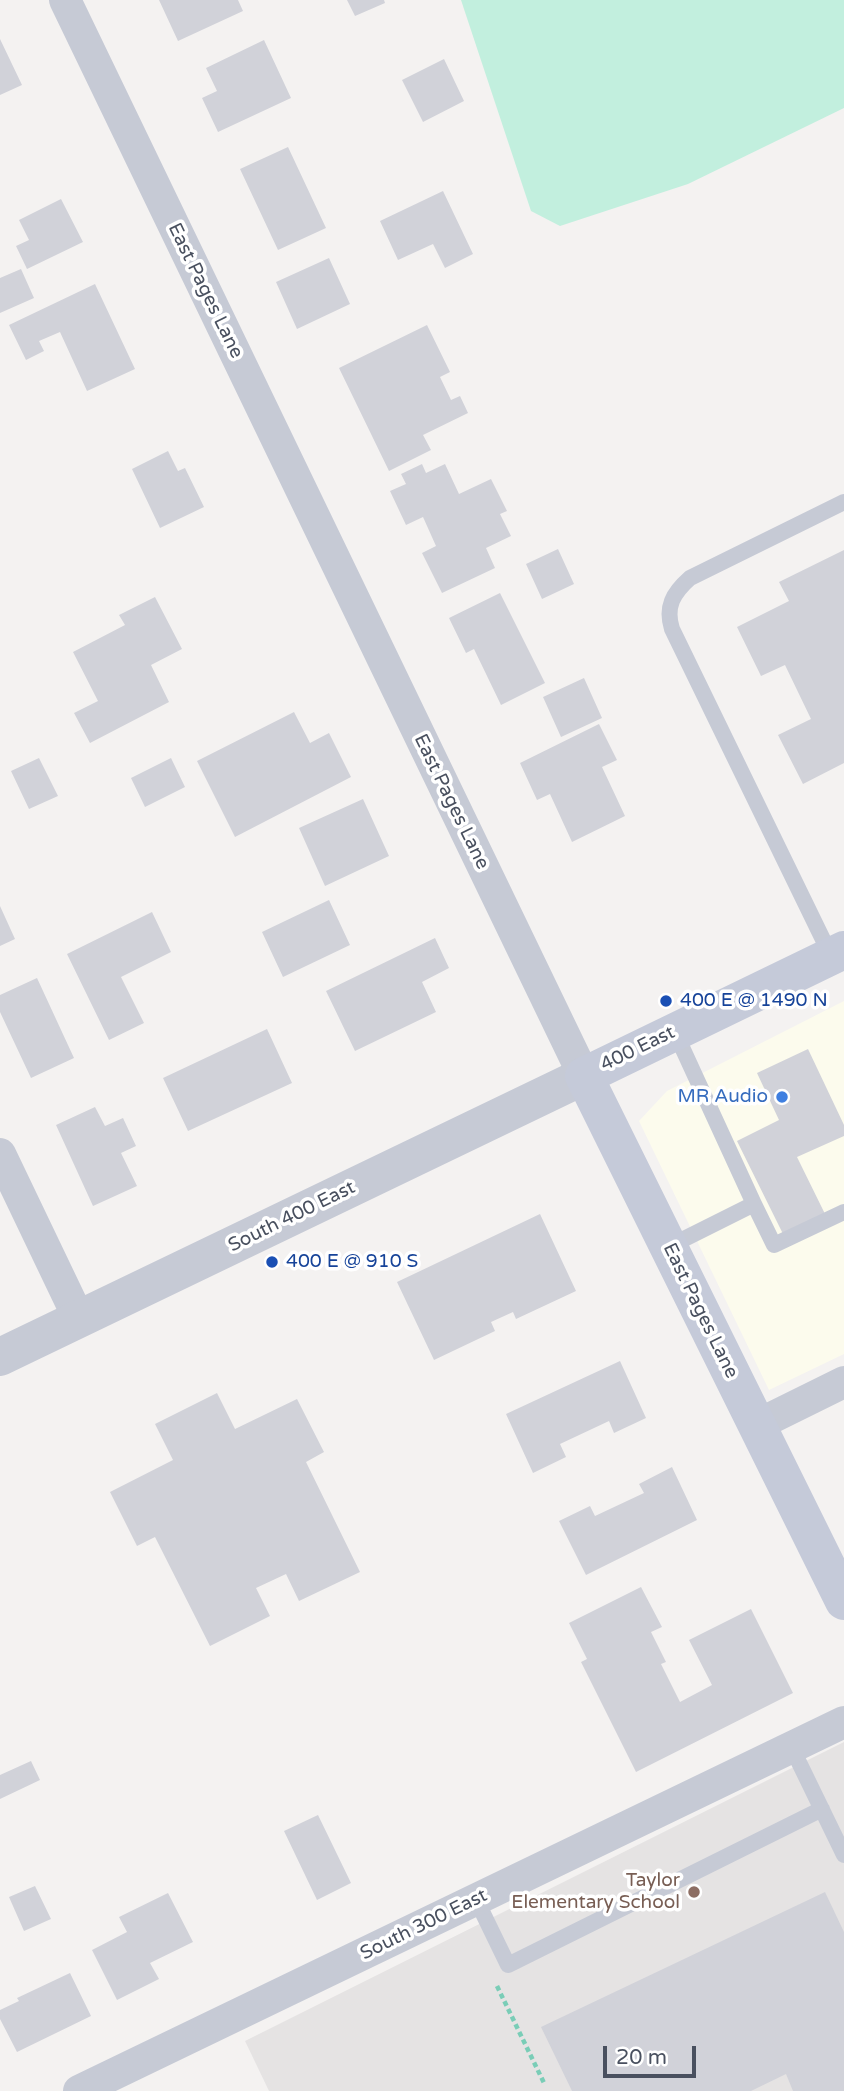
<!DOCTYPE html>
<style>
body{margin:0}
#map{position:relative;width:844px;height:2091px;overflow:hidden;background:#f4f2f1;font-family:"Varela Round",sans-serif}
canvas{display:block}
.scale{position:absolute;left:603px;top:2046px;width:93px;height:32px;box-sizing:border-box;border:4px solid #49505f;border-top:0;padding-left:9px;font-size:21px;line-height:24px;white-space:nowrap;color:#49505f;-webkit-text-stroke:5px #fff;paint-order:stroke}
</style>
<div id="map">
<canvas width="844" height="2091"></canvas>
<div class="scale">20 m</div>
</div>
<script>
const ctx = document.querySelector('canvas').getContext('2d');
ctx.lineJoin = 'round';
function fill(path, color) { ctx.fillStyle = color; ctx.fill(path, 'evenodd'); }
function stroke(path, color, width, dash) { ctx.strokeStyle = color; ctx.lineWidth = width; ctx.lineCap = dash ? 'butt' : 'round'; ctx.setLineDash(dash || []); ctx.stroke(path); }
function label(font, color, halo, rows, align = 'center') {
  ctx.font = font + ' "Varela Round",sans-serif'; ctx.lineWidth = 7; ctx.setLineDash([]); ctx.textBaseline = 'middle'; ctx.strokeStyle = halo; ctx.fillStyle = color; for (const [text, x, y, turn = 0] of rows) {
    ctx.save(); ctx.translate(x, y); ctx.rotate((+turn || 0) * Math.PI / 180); ctx.textAlign = isNaN(turn) ? turn : align; if (halo) ctx.strokeText(text, 0, 0); ctx.fillText(text, 0, 0); ctx.restore();
  }
}
fill(new Path2D(`
 M844,1001v353l-75,36 -130,-269 28,-30z`), '#fcfbed');
fill(new Path2D(`
 M844,1742v349h-575l-24,-50z`), '#e5e3e3');
fill(new Path2D(`
 M461,0h383v108l-156,76 -128,42 -29,-15z`), '#c2efde');
fill(new Path2D(`
 M159,0h79l5,11 -65,30z
 M347,0h37l1,3 -30,13z
 M0,39l22,46 -22,10z
 M264,40l27,58 -73,34 -16,-34 15,-7 -11,-23z
 M444,59l20,42 -41,21 -21,-42z
 M288,147l38,81 -48,22 -38,-81z
 M443,191l30,63 -28,14 -12,-24 -35,16 -18,-39z
 M61,199l22,43 -56,27 -11,-23 13,-6 -10,-20z
 M329,258l21,46 -53,25 -21,-47z
 M21,269l13,29 -34,15v-35z
 M95,284l40,85 -48,22 -27,-59 -21,9 5,10 -18,9 -17,-35z
 M427,325l23,47 -10,5 11,23 9,-4 8,17 -45,22 8,15 -42,21 -50,-103z
 M168,451l10,20 7,-3 19,39 -44,21 -28,-59z
 M422,464l4,9 19,-9 14,30 32,-15 16,32 -7,3 11,22 -25,12 9,20 -53,25 -20,-40 14,-7 -13,-29 -17,8 -16,-34 16,-7 -5,-10z
 M558,549l16,35 -32,15 -16,-35z
 M844,550v213l-41,21 -25,-49 33,-16 -26,-54 -24,11 -24,-49 52,-26 -10,-19z
 M500,593l45,90 -44,22 -27,-56 -8,4 -17,-35z
 M155,597l27,52 -31,16 18,37 -79,41 -16,-30 24,-12 -25,-49 52,-27 -6,-10z
 M584,678l18,40 -41,19 -18,-40z
 M294,712l16,31 19,-10 22,44 -116,60 -38,-76z
 M599,724l18,36 -15,7 23,49 -53,26 -22,-48 -13,6 -17,-37z
 M39,758l19,38 -29,13 -18,-38z
 M171,758l14,29 -40,20 -14,-29z
 M363,799l26,57 -64,30 -26,-58z
 M329,900l21,45 -67,32 -21,-45z
 M0,906l15,33 -15,7z
 M152,912l19,40 -50,25 23,46 -35,17 -42,-86z
 M435,938l14,30 -27,14 14,30 -81,39 -29,-60z
 M37,978l37,80 -43,20 -31,-66v-17z
 M267,1029l25,54 -104,48 -25,-53z
 M808,1049l36,76v11l-47,21 29,59 -42,20 -47,-95 42,-21 -22,-47z
 M95,1107l10,19 18,-8 13,28 -15,7 16,33 -44,20 -37,-81z
 M540,1214l36,77 -60,28 -3,-7 -22,10 4,9 -61,29 -37,-78z
 M620,1361l26,57 -32,15 -5,-12 -49,23 6,13 -33,16 -27,-59z
 M217,1393l18,36 62,-30 27,53 -18,10 54,110 -61,29 -13,-27 -30,14 14,28 -60,30 -55,-109 -18,9 -27,-54 63,-32 -18,-36z
 M672,1467l25,53 -111,55 -27,-54 31,-15 5,10 49,-23 -5,-9z
 M641,1587l21,40 -11,5 15,30 -5,2 19,38 32,-17 -23,-45 62,-31 42,84 -157,79 -55,-110 6,-3 -18,-36z
 M31,1761l9,19 -40,19v-24z
 M318,1815l33,68 -34,17 -33,-69z
 M35,1886l16,33 -27,12 -15,-34z
 M825,1892l19,40v159h-51l-7,-17 -35,17h-179l-31,-64z
 M168,1893l25,49 -43,21 9,16 -42,21 -25,-50 35,-18 -8,-15z
 M70,1973l21,43 -74,36 -17,-33v-9l19,-9 -2,-3z`), '#d1d2d9');
stroke(new Path2D(`
 M497,1986l47,97`), '#7acdb7', 4.5, [5, 3.5]);
stroke(new Path2D(`
 M831,956l-159,-327c-7,-22 1,-36 18,-51l154,-76
 M754,1204l20,41 70,-33
 M668,1247l86,-43 -79,-172
 M792,1748l52,107
 M476,1899l32,66 314,-156`), '#c6cad5', 16);
stroke(new Path2D(`
 M65,0l519,1076
 M0,1154l79,165
 M757,1425l87,-43
 M79,2091l765,-369`), '#c6cad5', 32);
stroke(new Path2D(`
 M0,1357l584,-281`), '#c6cad5', 38);
stroke(new Path2D(`
 M844,950l-260,126 260,525`), '#c5cad9', 38);
for (const [x, y, r, color] of [
 [666,1001,7,"#1a4fb4"],
 [782,1097,7,"#3f7fe0"],
 [272,1262,7,"#1a4fb4"],
 [694,1892,7,"#8d6e63"]
]) { const dot = new Path2D(); dot.arc(x, y, r, 0, 2 * Math.PI); ctx.fillStyle = color; ctx.fill(dot); stroke(dot, '#fff', 2.5); }
label('19px', '#49505f', '#fff', [
 ["East Pages Lane",205,291,64],
 ["East Pages Lane",451,802,64],
 ["400 East",638,1049,-26],
 ["South 400 East",292,1217,-26],
 ["East Pages Lane",700,1311,64],
 ["South 300 East",424,1925,-26]
]);
label('19px', '#164399', '#fff', [
 ["400 E @ 1490 N",680,1001],
 ["400 E @ 910 S",286,1262]
], 'left');
label('19px', '#366cbe', '#fff', [
 ["MR Audio",768,1097]
], 'right');
label('19px', '#785e54', '#fff', [
 ["Taylor",680,1881],
 ["Elementary School",680,1903]
], 'right');
</script>
